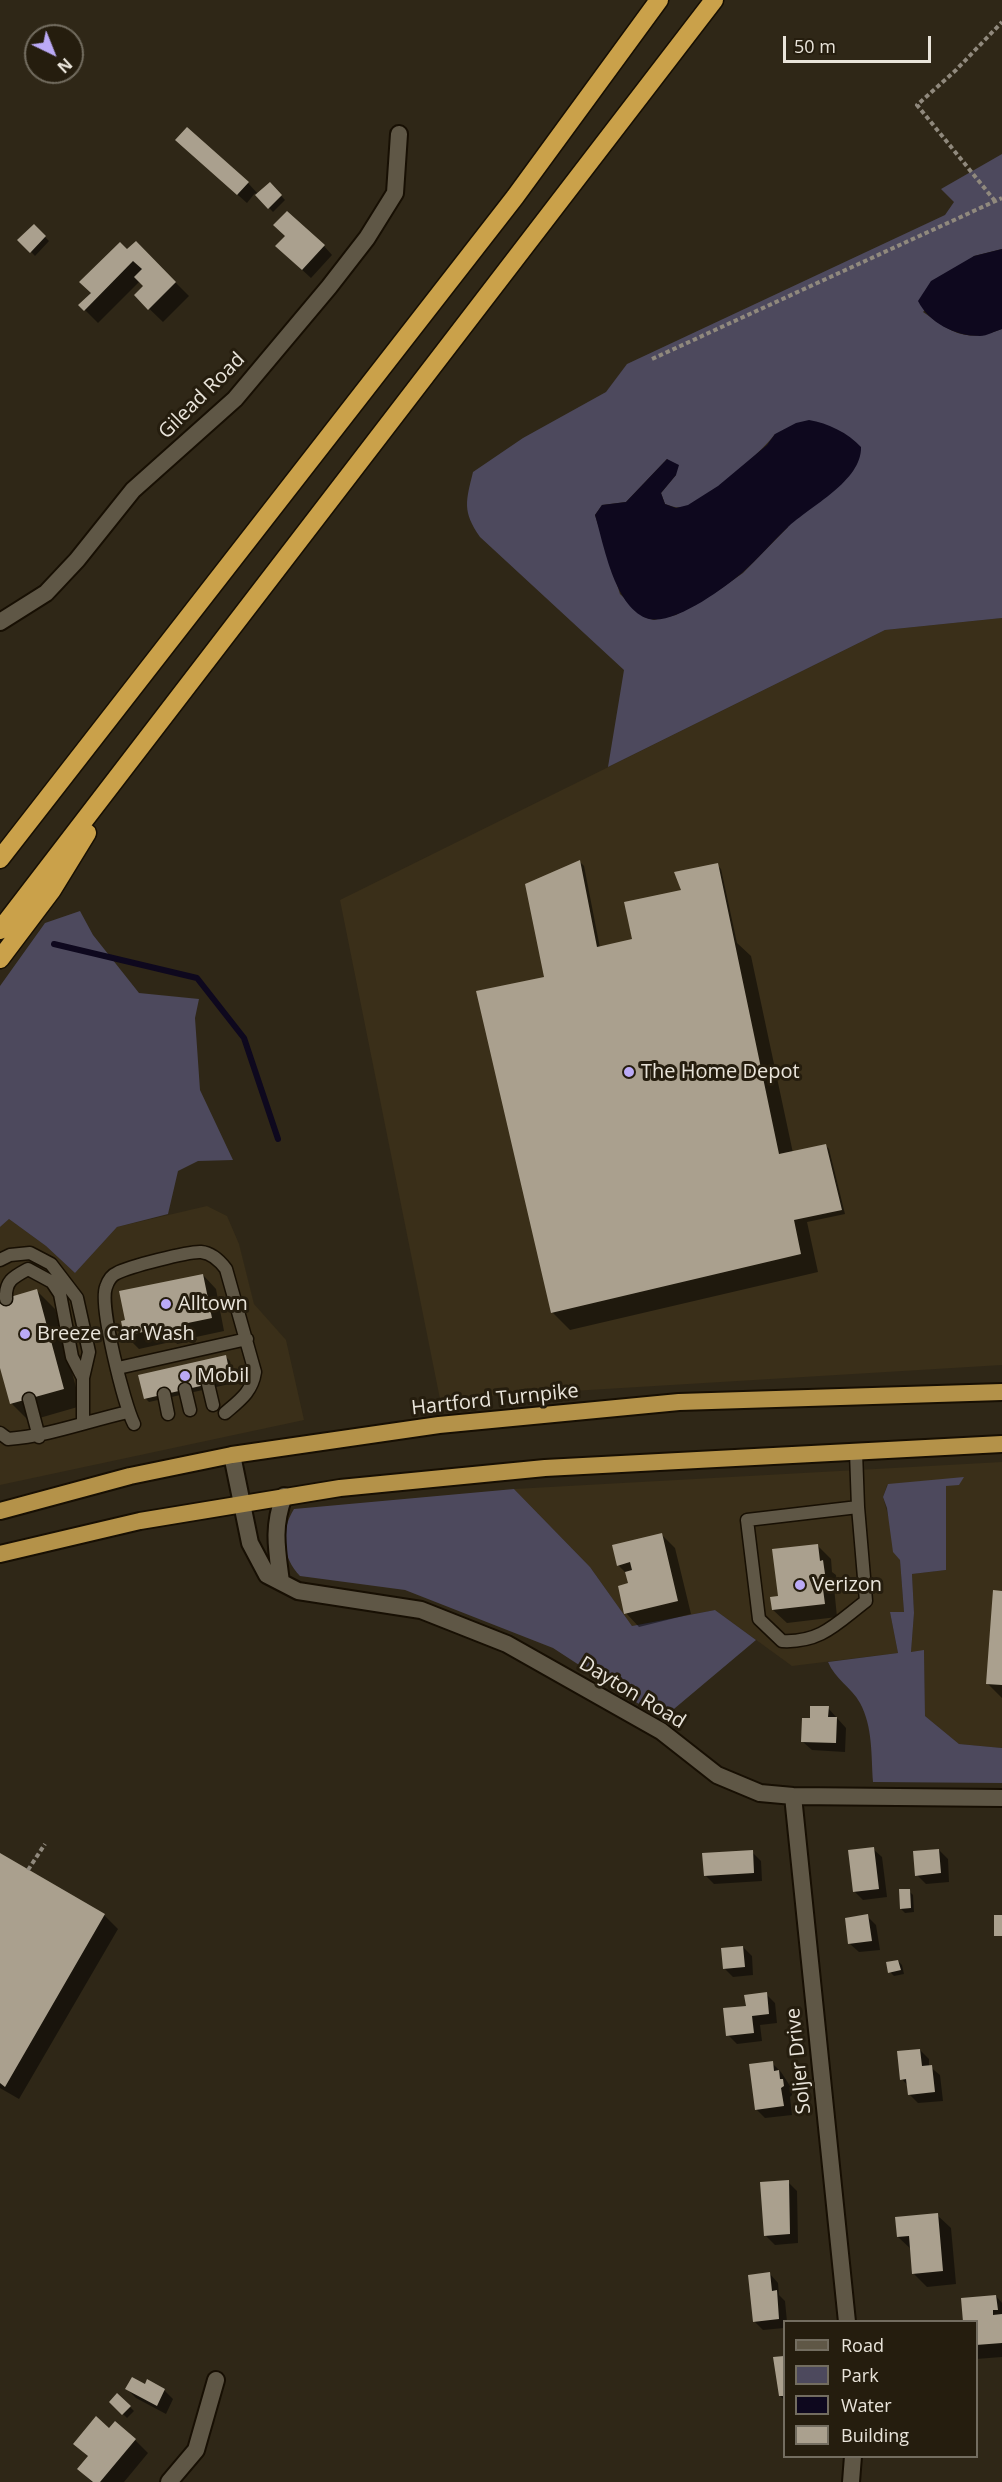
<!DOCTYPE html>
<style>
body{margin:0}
#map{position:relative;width:1002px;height:2482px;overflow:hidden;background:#2f2717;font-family:"Open Sans",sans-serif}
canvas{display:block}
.legend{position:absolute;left:783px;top:2320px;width:195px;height:138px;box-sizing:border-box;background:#251d0e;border:2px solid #736d60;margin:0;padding:8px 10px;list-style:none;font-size:18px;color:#e9e4da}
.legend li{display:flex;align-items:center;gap:12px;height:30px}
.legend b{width:30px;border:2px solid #736d60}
.north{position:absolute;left:24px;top:24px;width:60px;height:60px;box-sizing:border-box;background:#251d0e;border:2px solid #736d60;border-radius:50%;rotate:137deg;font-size:16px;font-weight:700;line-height:24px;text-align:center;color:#e9e4da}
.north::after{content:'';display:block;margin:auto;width:21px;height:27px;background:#bbaaf6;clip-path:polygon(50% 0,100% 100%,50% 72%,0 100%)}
.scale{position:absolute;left:783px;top:36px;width:148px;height:27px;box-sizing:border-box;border:3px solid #e9e4da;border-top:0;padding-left:8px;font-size:18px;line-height:21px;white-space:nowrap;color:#e9e4da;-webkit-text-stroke:4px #251d0e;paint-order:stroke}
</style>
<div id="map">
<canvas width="1002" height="2482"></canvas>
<ul class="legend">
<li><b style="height:8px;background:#5f5746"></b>Road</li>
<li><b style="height:16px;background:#4d495d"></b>Park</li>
<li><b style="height:16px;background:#0e081e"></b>Water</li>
<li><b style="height:16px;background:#aaa08e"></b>Building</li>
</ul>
<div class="north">N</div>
<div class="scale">50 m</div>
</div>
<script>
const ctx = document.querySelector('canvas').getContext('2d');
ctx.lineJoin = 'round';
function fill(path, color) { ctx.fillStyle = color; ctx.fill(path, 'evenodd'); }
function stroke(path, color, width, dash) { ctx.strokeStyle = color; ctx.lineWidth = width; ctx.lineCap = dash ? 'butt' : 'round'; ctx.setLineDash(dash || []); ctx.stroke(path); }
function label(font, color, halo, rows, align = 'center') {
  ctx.font = font + ' "Open Sans",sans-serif'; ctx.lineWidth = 6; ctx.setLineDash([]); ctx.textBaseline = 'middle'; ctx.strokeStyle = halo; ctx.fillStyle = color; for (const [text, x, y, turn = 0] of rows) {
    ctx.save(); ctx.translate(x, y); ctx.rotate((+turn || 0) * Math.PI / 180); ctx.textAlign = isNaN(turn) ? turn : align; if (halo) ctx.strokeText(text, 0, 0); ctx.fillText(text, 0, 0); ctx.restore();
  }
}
fill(new Path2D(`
 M1002,618v747l-562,34 -100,-499 545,-270z
 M207,1206l20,10 12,28 15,60 32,36 18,80 -304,65v-258l9,-8 37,27 29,27 42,-46z
 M1002,1462v286l-43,-4 -34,-28 -1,-65 -13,1 3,-39 -2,-39 34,-4v-84l-18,-5 -41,4 -4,12 17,63 4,52h-14l8,41 -106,13 -77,-56 -83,16 -42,-59 -76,-78z`), '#3a2f19');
fill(new Path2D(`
 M1002,154v95l-28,7 -51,56c30,21 42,31 79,17v289l-117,12 -277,137 16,-97 -144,-133c-18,-26 -14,-36 -7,-65l50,-34 83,-46 21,-28 318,-149 9,-13 -13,-13zM775,434l13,93 -45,46 -27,19 -40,23 -22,5 -10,-3 -24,-23 -25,-79 7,-10 24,-3 41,-43 9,16 -15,18 4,11c8,3 14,5 23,2 24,-11 71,-51 87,-72z
 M80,911l13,24 46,58 60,6 -4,19 5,72 33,70 -35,1 -20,10 -10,43 -51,13 -42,46 -29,-27 -37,-27 -9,8v-241l45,-63z
 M964,1477l-5,8 -13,1v84l-34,4 2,39 -3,39 13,-2 1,66 34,28 43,4v35l-129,-1c-2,-27 0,-55 -13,-79 -9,-16 -25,-24 -32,-41l70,-9 -8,-41h14l-4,-52 -7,-8 -6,-44 -4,-11 5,-13z
 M514,1489l76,78 42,59 83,-16 41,30 -94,79 -109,-71 -148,-58 -105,-14c-18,-18 -20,-45 -6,-67z`), '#4d495d');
fill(new Path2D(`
 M1002,249v80c-7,2 -15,7 -22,7 -25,0 -51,-13 -62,-35l13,-20 43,-25z
 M809,420c19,3 39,13 52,27 1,34 -51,59 -74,81 -15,14 -29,31 -45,45 -19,16 -72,55 -96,45 -32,-13 -42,-73 -51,-103l7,-10 24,-3 41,-43 12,6 -3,10 -15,18 4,11 11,4 12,-3 30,-19 49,-41 8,-11 21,-11z`), '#0e081e');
fill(new Path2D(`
 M186,149l62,34 10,11 12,-10 15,16 -12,12 -18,-19 -8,10z
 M34,226l15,15 -14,15 -15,-16z
 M136,243l53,53 -26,26 -27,-26 9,-10 -5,-5 -42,42 -18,-18z
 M324,246l8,9 -21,23 -25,-23z
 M580,862l4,4 16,82 34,-8 49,-49 34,-26 4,4 16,74 14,13 42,197 32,-8 4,4 16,65 -38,8 11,50 -248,58 -18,-18 -5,-334z
 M203,1275l13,14 8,42 -28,6 1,3 -20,4 -2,-3 -36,8 -14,-14z
 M37,1291l18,18 26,97 -52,15 -18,-18 -11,-41v-61z
 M226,1357l4,4 4,22 -85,19 -4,-4z
 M662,1535l13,13 16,66 -52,13 -13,-14 4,-29 -3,-10 -9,-9z
 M817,1545l14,14 1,13 4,3 1,12h-3l3,30 -50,6 -14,-13z
 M1002,1593v105l-15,-15z
 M828,1708l18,20 -1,24 -33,-2 -9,-8 8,-23z
 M873,1849l9,8 5,40 -24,3 -9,-9z
 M939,1850l9,9 1,23 -23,2 -9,-9z
 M752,1852l9,9 1,20 -48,3 -9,-9z
 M0,1855l104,60 14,14 -99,170 -19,-11z
 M909,1891l4,4 1,17 -9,1 -4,-4z
 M867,1916l9,9 4,25 -21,2 -9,-8z
 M743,1947l9,9 1,19 -20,2 -9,-9z
 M898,1961l4,4 2,9 -10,2 -4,-4z
 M766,1994l9,9 2,20 -17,2 2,16 -25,3 -9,-9 19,-28z
 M920,2050l9,9v7l11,9 3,26 -25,2 -9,-9 -1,-8 -6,-7z
 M772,2063l9,9 11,17v6l-2,2 2,18 -27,3 -9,-9z
 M788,2182l9,9 1,52 -23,2 -9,-9z
 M937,2215l14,13 5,56 -29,3 -13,-13 -2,-24 -14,-13z
 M770,2274l8,9 1,12 6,6 2,21h-3v6l-21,2 -9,-9z
 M996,2296l6,7v54l-26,2v-37z
 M784,2357v43l-4,-4 -6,-38z
 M145,2386l19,4 9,9 -7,15 -30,-16 -9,-9z
 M118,2395l16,16 -7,7 -16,-16z
 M110,2430l25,10 13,13 -24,29h-32l-13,-13 10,-12 -14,-14z`), '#0007');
stroke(new Path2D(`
 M54,944l143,34 47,60 34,101`), '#0e081e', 6);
fill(new Path2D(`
 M187,127l62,55 -12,13 -62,-55z
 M270,182l12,13 -14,14 -13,-14z
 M287,211l38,34 -23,25 -27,-24 10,-10 -12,-11z
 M34,224l12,12 -16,17 -13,-13z
 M136,241l40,41 -28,28 -14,-15 9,-9 -9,-9 8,-8 -9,-8 -49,50 -6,-6 13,-12 -12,-11 41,-40 7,7z
 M580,860l17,87 35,-8 -8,-37 57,-12 -7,-18 44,-9 61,291 47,-10 16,66 -48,10 7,34 -250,59 -75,-322 68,-14 -19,-93z
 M203,1274l9,44 -29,6 1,3 -22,4v-3l-38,8 -3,-15 4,-1 -6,-29z
 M37,1289l27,100 -54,15 -10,-36v-68z
 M226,1355l5,24 -87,20 -6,-24z
 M662,1533l16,68 -54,13 -6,-28 10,-3 -3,-11 7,-2 -2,-8 -13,4 -5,-21z
 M818,1544l2,17 3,-1 2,14h-4l4,30 -53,6 -2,-13 8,-1 -6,-47z
 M993,1590l9,1v94l-16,-1z
 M810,1706h19l-1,11h9l-1,26 -35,-1 1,-24h8z
 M874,1847l5,42 -26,3 -5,-42z
 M939,1849l2,24 -26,3 -2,-25z
 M753,1850l1,23 -50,3 -2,-23z
 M0,1853l105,61 -100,173 -5,-4z
 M899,1889h11l1,19 -11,1z
 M868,1914l4,27 -24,3 -3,-26z
 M994,1915h8v21h-8z
 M743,1946l2,21 -22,2 -2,-21z
 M898,1960l3,10 -13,3 -2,-11z
 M767,1992l2,22 -17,2 2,17 -28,3 -3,-28 23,-2 -2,-11z
 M920,2049l2,17 10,-1 3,27 -27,3 -2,-16 -6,1 -3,-29z
 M773,2061l1,10 5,-1 1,9h3l1,7 -3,2 3,18 -29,4 -6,-46z
 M789,2180l1,54 -26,2 -4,-54z
 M938,2213l5,58 -31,3 -3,-38 -12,1 -2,-20z
 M770,2272l2,19 5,-1 2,29 -26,3 -5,-47z
 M996,2295l2,15h-5v5l9,-1v29l-26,2v-23h-13l-2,-24z
 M784,2356v40h-5l-6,-39z
 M132,2377l13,7 2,-5 18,10 -8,17 -32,-17z
 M117,2393l14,13 -9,9 -13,-13z
 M96,2416l13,12 6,-7 21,18 -36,43h-7l-16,-13 11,-13 -15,-12z`), '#aaa08e');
const service = new Path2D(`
 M0,1260l10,-5 20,-2 21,11 26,34 12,54 -6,26v44
 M6,1299c-1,-18 7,-22 22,-30l24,13 8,12 12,63 11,21
 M118,1368l129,-29
 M208,1384l5,21
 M185,1389l5,21
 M164,1394l4,20
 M29,1399l10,38
 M134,1424c-10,-20 -35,-118 -28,-137 2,-6 6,-12 11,-14 11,-6 72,-22 84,-21 11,1 19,9 25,17l29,103c-3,20 -15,28 -30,41
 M0,1433l8,6c41,-3 80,-18 120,-27
 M856,1452l2,55 -111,13 12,99 23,22c39,2 55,-18 84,-40l-8,-94`);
const minor = new Path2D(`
 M0,622l46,-29 31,-33 56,-70 102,-91 94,-112 38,-49 28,-45 4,-59
 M232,1455l18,88 17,32 31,16 123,19 86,34 154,87 56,44 43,18 33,3 209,2
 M281,1582c-4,-32 -9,-54 3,-86
 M793,1796l54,526
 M169,2482l27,-32 20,-70
 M851,2482l2,-26`);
const trunk = new Path2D(`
 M0,1511l130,-35 102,-21 207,-30 240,-23 323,-10
 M0,1554l140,-33 200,-33 205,-20 457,-24`);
const motorway = new Path2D(`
 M0,859l515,-662 144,-197
 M0,930l714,-930
 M0,959l52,-69 35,-57`);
stroke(service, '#170f03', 15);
stroke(minor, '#170f03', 20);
stroke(trunk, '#170f03', 20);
stroke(motorway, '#170f03', 21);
stroke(new Path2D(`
 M995,201l-78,-96 39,-35 46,-48
 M652,359l350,-161
 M28,1870l17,-26`), '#90897d', 4, [4.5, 3]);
stroke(service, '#5f5746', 12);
stroke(minor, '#5f5746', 16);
stroke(trunk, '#b49249', 16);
stroke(motorway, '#caa14a', 18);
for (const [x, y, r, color] of [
 [629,1072,6,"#bbaaf6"],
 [166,1304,6,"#bbaaf6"],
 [25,1334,6,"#bbaaf6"],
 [185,1376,6,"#bbaaf6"],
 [800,1585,6,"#bbaaf6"]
]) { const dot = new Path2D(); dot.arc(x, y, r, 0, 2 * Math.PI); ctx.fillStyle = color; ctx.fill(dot); stroke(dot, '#251d0e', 2); }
label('20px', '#e9e4da', '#251d0e', [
 ["Gilead Road",202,396,-45],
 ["Hartford Turnpike",495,1400,-6],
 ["Dayton Road",632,1693,31],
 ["Soljer Drive",799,2061,-96]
]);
label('20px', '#e9e4da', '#251d0e', [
 ["The Home Depot",641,1072],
 ["Alltown",178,1304],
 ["Breeze Car Wash",37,1334],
 ["Mobil",197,1376],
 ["Verizon",812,1585]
], 'left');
</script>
